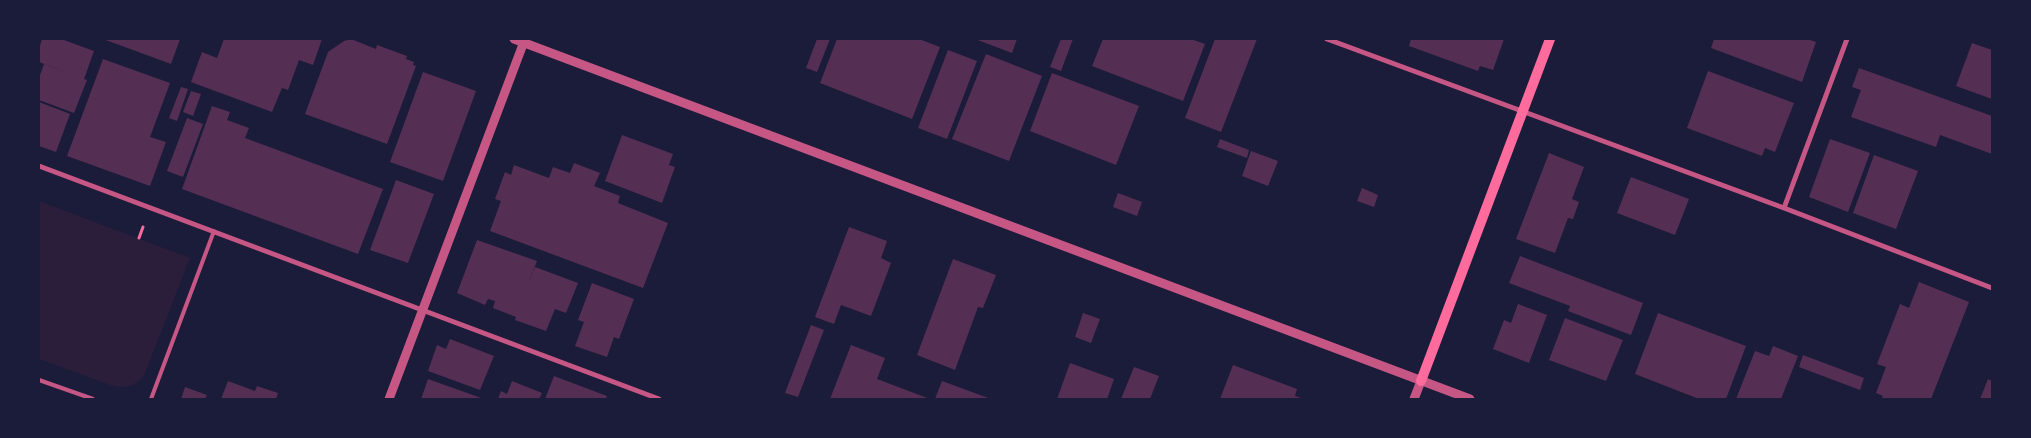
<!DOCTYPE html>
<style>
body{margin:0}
#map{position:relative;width:2031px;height:438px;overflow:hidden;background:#1b1b3a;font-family:Merriweather,serif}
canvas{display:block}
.frame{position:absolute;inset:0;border:40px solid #1b1b3a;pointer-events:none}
</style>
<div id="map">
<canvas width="2031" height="438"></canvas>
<div class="frame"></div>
</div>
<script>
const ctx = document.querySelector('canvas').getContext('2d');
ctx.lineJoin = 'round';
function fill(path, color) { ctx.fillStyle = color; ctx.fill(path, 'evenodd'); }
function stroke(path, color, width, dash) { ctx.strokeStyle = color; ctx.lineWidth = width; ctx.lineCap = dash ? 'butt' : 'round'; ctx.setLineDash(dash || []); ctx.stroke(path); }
fill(new Path2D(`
 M39,201l151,57 -46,118c-10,11 -20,13 -34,9l-71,-26z`), '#2a1e3b');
fill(new Path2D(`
 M42,39h19l33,12 -10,28 3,1 -13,33 -35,-13v-22l5,-14 33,12 -38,-14v-13z
 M103,39h77l-9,25z
 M224,39h98l-9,26 -14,-5 -11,30 -6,-2 -10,24 -81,-30 11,-30 15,6z
 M351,39l25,10 1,-4 30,11 -1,3 8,3 -1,3 3,1 -29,78 -82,-30 23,-62 16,-11z
 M817,39h13l-13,33 -11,-4z
 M837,39h82l21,8 -28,72 -92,-36z
 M975,39h42l-5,14z
 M1061,39h12l-12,32 -11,-4z
 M1103,39h88l14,5 -22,57 -91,-35z
 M1215,39h42l-36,93 -36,-14z
 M1411,39h93l-11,31 -13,-4 -2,5 -69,-25z
 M1714,39h93l9,3 -14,40 -91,-34z
 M1972,43l20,7v49l-36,-13z
 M948,50l29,11 -30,78 -29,-11z
 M986,54l56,22 -33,85 -57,-22z
 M103,59l67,24 -20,54 16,5 -16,44 -83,-30z
 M1859,68l133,48v38l-52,-19 -4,12 -85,-30 10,-27 -9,-3z
 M1708,71l86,32 -19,49 -10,-4 -3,8 -75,-28z
 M423,72l53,19 -33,90 -53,-19z
 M1052,73l87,33 -23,59 -86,-34z
 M181,87l7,2 -11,32 -8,-3z
 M191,91l10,3 -8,22 -10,-4z
 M39,102l31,12 -14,38 -17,-6z
 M212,106l18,6 -3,8 22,8 -4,10 138,51 -25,65 -176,-65z
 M187,118l16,6 -20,53 -16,-6z
 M622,135l51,19 -4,11 6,2 -13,36 -57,-22z
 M1220,139l29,11 -2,8 -30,-11z
 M1830,139l40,14 -22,59 -39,-15z
 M1251,151l27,10 -10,25 -26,-10z
 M1549,153l35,14 -12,32 7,3 -6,17 -5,-1 -13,35 -39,-14z
 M1874,155l44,16 -22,58 -43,-16z
 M574,163l26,10 -6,13 26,10 -2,7 50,20 -25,65 -153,-57 11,-30 -6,-2 10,-27 6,3 3,-10 35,13 4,-11 17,6z
 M1631,177l58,22 -14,36 -58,-22z
 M396,180l38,14 -26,69 -38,-13z
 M1362,188l16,7 -4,12 -17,-6z
 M1118,193l24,9 -5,14 -24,-9z
 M849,227l38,14 -6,17 10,5 -20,53 -30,-11 -7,19 -19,-7z
 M477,240l60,21 -10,25 8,-19 43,16 -12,30 -11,-4 -9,22 -31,-11 1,-3 -23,-9 2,-7 -7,-2 -3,6 -28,-12z
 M1520,256l123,47 -12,32 -63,-24 2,-5 -61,-23z
 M953,259l43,16 -13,33 -5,-1 -23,63 -38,-15z
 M1919,282l50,20 -38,97h-50l2,-3 -7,-3 10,-26 -9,-3 23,-60 9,4z
 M592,283l42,16 -15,40 -5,-2 -7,20 -32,-11 9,-24 -6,-2z
 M1518,304l29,11 -18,48 -36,-14 11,-29 7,3z
 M1083,313l17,6 -9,24 -16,-6z
 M1658,313l88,33 -20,53h-27l-64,-25z
 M1565,318l58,22 -17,41 -57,-21z
 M811,325l13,5 -26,67 -13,-4z
 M450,339l44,17 -14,34 -52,-19 9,-26 9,4z
 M851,345l34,13 -8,21 53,20h-100z
 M1773,346l25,10 -17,43h-45l19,-48 14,5z
 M1803,355l61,23 -4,12 -61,-23z
 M1070,363l44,16 -7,20h-50z
 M1233,365l64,24 -2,7 9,3h-84z
 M1134,367l25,9 -9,23h-29z
 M554,376l53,20 -1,3h-61z
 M428,379l56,20h-63z
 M1988,379l4,2v18h-12z
 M228,381l27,10 2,-5 21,7 -2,6h-55z
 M512,381l30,12 -3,6h-41l3,-8 6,3z
 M942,381l49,18h-56z
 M185,387l22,8 -2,4h-24z`), '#542f53');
stroke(new Path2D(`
 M139,238l4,-11`), '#ff6b9d', 3);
stroke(new Path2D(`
 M39,380l54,19
 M151,399l63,-168`), '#c65784', 4);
stroke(new Path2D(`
 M1327,39l457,169 208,80
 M39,166l620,233
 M1784,208l63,-169`), '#c65784', 5);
stroke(new Path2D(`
 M514,39l956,360
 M389,399l136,-360
 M1414,399l7,-18`), '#c65784', 9);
stroke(new Path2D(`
 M1421,381l129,-342`), '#ff6b9d', 10);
</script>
